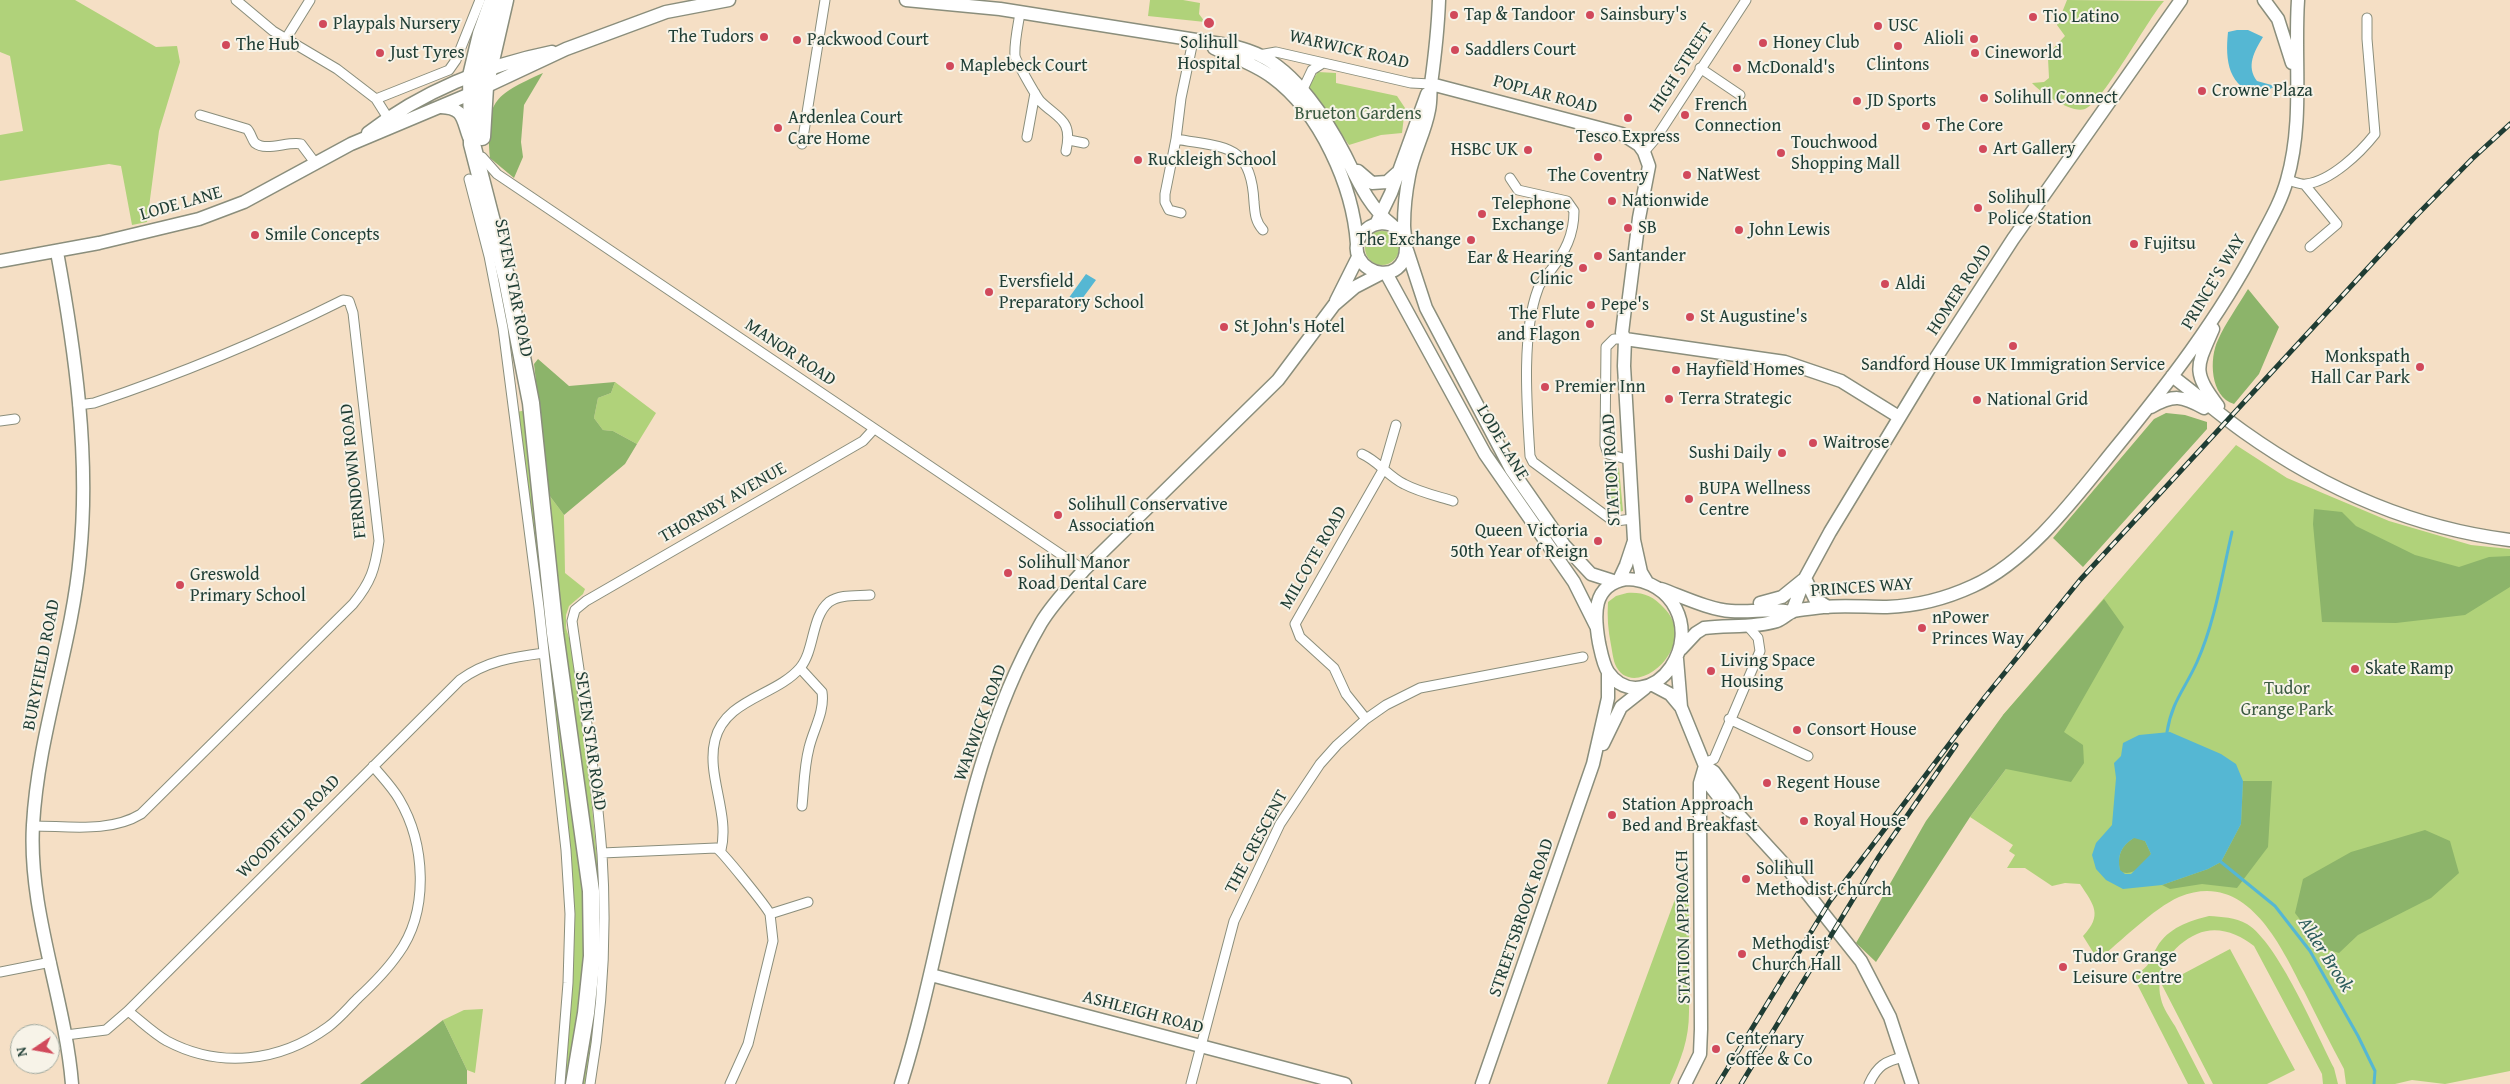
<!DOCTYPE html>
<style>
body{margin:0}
#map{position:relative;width:2510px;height:1084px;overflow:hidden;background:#f5dfc5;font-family:"Gentium Book Plus",serif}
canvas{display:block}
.north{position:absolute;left:10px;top:1024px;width:50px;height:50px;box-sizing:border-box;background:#f7f3e8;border:1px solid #a1aaa0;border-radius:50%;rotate:258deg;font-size:14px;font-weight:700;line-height:20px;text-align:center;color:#1f3d34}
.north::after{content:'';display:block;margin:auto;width:18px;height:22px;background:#d1495b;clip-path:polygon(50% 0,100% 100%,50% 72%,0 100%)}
</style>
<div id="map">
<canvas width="2510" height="1084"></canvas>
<div class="north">N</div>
</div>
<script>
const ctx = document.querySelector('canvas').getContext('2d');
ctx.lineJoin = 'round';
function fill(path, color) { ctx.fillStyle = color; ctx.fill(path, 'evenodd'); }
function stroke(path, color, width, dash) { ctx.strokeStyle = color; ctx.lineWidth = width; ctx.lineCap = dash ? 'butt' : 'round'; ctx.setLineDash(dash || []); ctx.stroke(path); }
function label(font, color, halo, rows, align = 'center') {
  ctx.font = font + ' "Gentium Book Plus",serif'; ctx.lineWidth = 4; ctx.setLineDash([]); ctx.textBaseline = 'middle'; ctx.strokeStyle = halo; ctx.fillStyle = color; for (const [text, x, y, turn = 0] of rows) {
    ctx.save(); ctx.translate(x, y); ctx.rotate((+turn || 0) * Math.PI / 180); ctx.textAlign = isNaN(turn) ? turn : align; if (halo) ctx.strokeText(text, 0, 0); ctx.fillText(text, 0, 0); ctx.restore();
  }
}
fill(new Path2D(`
 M0,0h75l81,47 21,-1 3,16 -21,69 -12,91 -15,3 -11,-59 -12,-2 -109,17v-46l23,-4 -13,-75 -10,-4z
 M1150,0h33l17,3 -1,11 6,8 -57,-6z
 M2067,0l97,1c-17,19 -60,100 -79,108 -13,5 -44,-16 -53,-26l12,-1 5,-4 -1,-20 3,-7 14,-15 -8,-11z
 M1318,72l18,1v10l61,13 8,12 -3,25 -21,2 -32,10 -39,-55v-7z
 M1365 248a17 17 0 1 1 34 0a17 17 0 1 1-34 0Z
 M615,382l41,31 -19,31 -24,-13 -10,-1 -9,-12 4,-20 13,-5z
 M526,410l57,465 2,89 -16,120h-6l6,-242 -52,-430z
 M2236,445l51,33 102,43 82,24 39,4v522l-65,13 -33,-4 -17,4h-49l-2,-15c-14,-26 -27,-52 -40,-78 -24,-47 -58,-122 -125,-94 -25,11 -59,45 -81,63l-15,-24c20,-21 11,-31 -3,-52l-15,-1 -13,3 -27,-18h-18l8,-13 -6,-4 4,-6 -43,-28 36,-48 -3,-54z
 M1608,461l11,7 4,43 -4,1 -14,-24v-26z
 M549,495l15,20 1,58 20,16 -2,5 -14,12 -3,9v13l8,26 11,79 15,157v92l-13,102h-7l13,-81 -27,-325 -18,-165z
 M1627,593c16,-1 26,3 37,15 38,38 -32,97 -49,56 -2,-6 -3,-14 -4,-19 -3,-15 -4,-28 -3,-43l8,-6z
 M1685,872h4v140c0,28 -8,47 -19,72h-63z
 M2209,916c13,1 26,1 38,8 31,19 69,109 87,144l4,16h-15l-1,-10 -11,-21 -57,-107c-16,-13 -38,-21 -57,-12 -25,11 -43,37 -36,65 2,9 9,19 14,27 10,19 20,39 30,58h-17l-55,-108c19,-11 14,-12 24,-29 11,-19 32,-26 52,-31z
 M2230,949l65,121 -28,14h-54l-51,-99z
 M483,1009l-8,64 -8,-3 -24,-50 21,-10z`), '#b0d27a');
fill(new Path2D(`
 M543,73l-19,32 -3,37 2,15 -9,21 -24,-20c-4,-57 2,-62 53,-85z
 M2248,289l31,38 -20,47 -25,30c-24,-7 -25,-46 -16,-64 8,-18 20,-34 30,-51z
 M538,359l31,27 46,-4 -4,11 -13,5 -4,20 9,12 10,1 24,13 -12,20 -61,51 -15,-20 -15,-131z
 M2166,413l19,2 22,7v7l-124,138 -30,-29 101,-119z
 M2314,509l28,3 14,14 59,29 44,12 30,-10 21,-1v31l-45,28 -69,8 -74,-1 -9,-98z
 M2104,599l20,28 -60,105 19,13 1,18 -13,19 -65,-13 -36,48 -94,145 -20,-19 70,-122 77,-106z
 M2243,781h29l-4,66 -31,41 -35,-4 -32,5 -8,-4 46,-16 13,-7 20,-38z
 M2425,830l25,11 9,32 -28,25 -73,37 -19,18 -17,-5 -27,-35 8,-34 48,-27z
 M2135,837l10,4 6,13c-6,11 -20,24 -31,17 -3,-16 1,-25 15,-34z
 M443,1020l24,50v14h-107z`), '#8cb46a');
fill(new Path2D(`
 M2237,30h11l15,7c-9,15 -17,29 -6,44l18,5 -14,9c-33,-7 -36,-34 -33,-63z
 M1086,274l10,6 -17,23 2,2 -1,2 -12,-8z
 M2170,732l51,22 15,10 7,17 -2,43 -20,38 -13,7 -46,16 -39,4 -17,-9 -10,-11 -4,-14 4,-12 16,-18 4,-47 -2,-15 7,-7 2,-13 16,-8zM2134,838l11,3 6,13 -20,20h-6l-5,-4c-3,-15 1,-24 14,-32z`), '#55b7d3');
stroke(new Path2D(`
 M2167,732c5,-31 18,-43 30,-70 18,-40 25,-87 35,-130
 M2221,862l54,44 35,45 48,85 17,35 -1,13`), '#55b7d3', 3);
const street = new Path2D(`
 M236,0l37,31 64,38 39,30 12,19
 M1020,13c-2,13 -6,30 -5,43 1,5 21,40 25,45 18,18 33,18 26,50
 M287,37l23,-37
 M1193,41l-12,57 -5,41c49,9 75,4 78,63 1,11 1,19 9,28
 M1259,55l17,-3 135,31 20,1
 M1700,68l40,27
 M1303,89l9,-19 11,-7
 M376,99l73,-29 7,-10 24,-60
 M200,115l47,14c4,4 5,11 8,14 11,9 33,-2 46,1l15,20
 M1027,137l8,-44
 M1176,139l-11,55v8l4,8 12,3
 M1069,140l15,3
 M802,144l23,-144
 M1644,152l12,-14 90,-138
 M482,157l15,17 587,396
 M1510,178l8,12 49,11 7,10c0,24 -9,41 -23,59 -5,6 -11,12 -13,19 -17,45 -11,119 -8,167l3,6 76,56 7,3 16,-2
 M469,179l20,77 14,72 36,279 27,243 4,64 -2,69 -8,101
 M2287,180c6,1 14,5 19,4 25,-3 54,-31 69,-50l-8,-95v-21
 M2305,185l32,39 -27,23
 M1625,339h-11l-8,8 -1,98 3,9 22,6
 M0,421l15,-2
 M1362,454c16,7 26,22 42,30 15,8 33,12 49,17
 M800,668l22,24c3,20 -9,38 -13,56 -5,19 -5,39 -7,58
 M1366,719l-20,-25 -12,-26 -34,-31 -5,-13 88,-154 13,-45
 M1729,719l79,37
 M1704,763l10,-4 46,-108 -2,-13 -11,-13
 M33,826c35,0 77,7 108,-12l212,-210c18,-22 22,-35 26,-63l-26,-228 -4,-12 -6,-1c-82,41 -162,74 -249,103l-16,2
 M721,850c9,-36 -15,-75 -6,-110 10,-41 61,-44 85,-72 15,-18 11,-51 29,-66 11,-8 28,-6 41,-7
 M602,853l114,-5c5,2 50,58 54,66
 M0,972l51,-10
 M128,1011c13,10 25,22 39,30 53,28 113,21 161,-14 11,-8 20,-19 30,-29 14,-13 29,-28 40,-44 32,-44 27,-111 1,-155 -7,-12 -17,-22 -26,-33
 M66,1035l40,-5 22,-19 332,-331c26,-19 53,-23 84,-27
 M590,1084c13,-76 17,-153 12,-230 -6,-78 -19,-155 -30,-233l3,-11 11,-9 277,-160 10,-11
 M730,1084l18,-40 25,-103 -3,-27 38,-12
 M1191,1084l43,-163 46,-97 40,-60 17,-19 29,-26 20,-14 34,-17 163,-31
 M1869,1084c8,-18 16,-23 35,-27`);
const secondary = new Path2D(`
 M906,0l94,9 234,37c8,3 17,5 25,9 37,17 68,65 86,100 13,26 24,52 47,70
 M2264,0l14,19 14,44
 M1214,48c19,9 41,16 58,29 48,35 81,109 85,167
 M1431,84l191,50 17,11 5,7 5,14 -10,52 -11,87 -3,3 -3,25 3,6 -1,27 10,174 7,32 6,10
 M441,107c23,1 21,11 28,30
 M368,133c53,-41 119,-68 184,-81
 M1358,171l14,12 15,-1 10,-9
 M1377,222l14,-29 36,-99
 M1406,244c-2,-5 -5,-12 -10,-16 -18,-15 -48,8 -37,30 9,17 36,22 45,1 5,-11 0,-22 0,-34 0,-15 2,-34 5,-49 4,-23 16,-43 20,-66 2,-9 1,-18 2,-26 4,-29 7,-56 8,-84
 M1407,250l19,58 85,161 53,76 27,29 22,7
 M57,252c18,98 33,203 23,303 -8,91 -42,178 -47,270 -5,86 32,173 39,259
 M0,261l99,-18 100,-24 45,-17 107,-58 119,-50 96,-45 100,-37 63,-12
 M1386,273l99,181 89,128 22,44
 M1336,301l22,-44
 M2213,329c-17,39 -21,42 5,77
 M1625,339l160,23 56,19 58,36
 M2172,376c24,18 48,39 72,56 80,57 169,96 266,108
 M2151,407c23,-13 31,-11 53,1
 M1805,578l10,21 13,8
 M1626,579c47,1 71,49 45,88 -15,22 -45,31 -63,5 -5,-8 -7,-20 -9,-29 -5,-28 -7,-58 27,-64z
 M1619,580l7,-15 8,-24
 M1661,589c20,7 49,21 70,22 21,2 40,-4 61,1
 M1760,603l22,-6 21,-17
 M1792,612l13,-34 25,-46 100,-165 83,-128 168,-239
 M1681,649l15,-16 8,-5c24,-3 50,0 73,-7 6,-2 11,-8 17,-10 9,-2 20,-3 29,-4 21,-2 43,0 64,0 29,-1 60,-9 86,-21 55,-25 102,-88 140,-135 54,-66 106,-133 145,-208 11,-21 23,-41 29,-63 17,-59 7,-119 11,-180
 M1677,659l4,48 24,59 3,17 21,27 10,5
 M1653,685l17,9 10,12
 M1603,744l18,-37 24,-19
 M1705,766l9,6 19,26 6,17 45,49 77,97 29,56 22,67
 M931,975l414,109
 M901,1084c47,-149 61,-326 140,-461 12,-20 28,-36 43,-53l194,-190 56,-75 21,-18 27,-14
 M1482,1084l111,-320 15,-66v-26
 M1685,1084l15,-30 1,-25 -1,-219v-27l5,-17`);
const highway = new Path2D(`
 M493,0l-12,34 -10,42 1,68 35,136 24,123 24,230 36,258 1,65 -6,57 -12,71
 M482,137l3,-50 20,-87`);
stroke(street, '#8a8e7c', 11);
stroke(secondary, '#8a8e7c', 15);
stroke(highway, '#8a8e7c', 19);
stroke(street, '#fff', 9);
stroke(secondary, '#fff', 12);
stroke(highway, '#fff', 16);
const rail = new Path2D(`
 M1718,1084l112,-183 155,-204 95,-117 334,-362 58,-59 38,-35
 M1741,1084l137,-226 78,-113`);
stroke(rail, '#1f3d34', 5);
stroke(rail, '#f7f3e8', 3, [9]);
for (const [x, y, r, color] of [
 [1454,15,5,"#d1495b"],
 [1590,15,5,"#d1495b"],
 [2033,17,5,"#d1495b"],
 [1209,23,6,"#d1495b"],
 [323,24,5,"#d1495b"],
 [1878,26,5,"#d1495b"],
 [764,37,5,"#d1495b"],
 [1974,39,5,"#d1495b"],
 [797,40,5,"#d1495b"],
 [1763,43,5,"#d1495b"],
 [226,45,5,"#d1495b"],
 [1898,46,5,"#d1495b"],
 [1455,50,5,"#d1495b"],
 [380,53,5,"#d1495b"],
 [1975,53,5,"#d1495b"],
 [950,66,5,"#d1495b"],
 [1737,68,5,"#d1495b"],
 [2202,91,5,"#d1495b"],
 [1984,98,5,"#d1495b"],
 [1857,101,5,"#d1495b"],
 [1685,115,5,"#d1495b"],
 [1628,118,5,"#d1495b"],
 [1926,126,5,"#d1495b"],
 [778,128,5,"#d1495b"],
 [1983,149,5,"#d1495b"],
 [1528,150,5,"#d1495b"],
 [1781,153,5,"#d1495b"],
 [1598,157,5,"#d1495b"],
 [1138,160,5,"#d1495b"],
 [1687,175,5,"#d1495b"],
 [1612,201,5,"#d1495b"],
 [1978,208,5,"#d1495b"],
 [1482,214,5,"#d1495b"],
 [1628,228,5,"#d1495b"],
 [1739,230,5,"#d1495b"],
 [255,235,5,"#d1495b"],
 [1471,240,5,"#d1495b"],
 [2134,244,5,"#d1495b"],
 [1598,256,5,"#d1495b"],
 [1583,268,5,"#d1495b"],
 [1885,284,5,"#d1495b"],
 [989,292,5,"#d1495b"],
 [1591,305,5,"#d1495b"],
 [1690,317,5,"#d1495b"],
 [1590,324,5,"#d1495b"],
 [1224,327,5,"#d1495b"],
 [2013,346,5,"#d1495b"],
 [2420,367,5,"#d1495b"],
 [1676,370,5,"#d1495b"],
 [1545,387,5,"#d1495b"],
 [1669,399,5,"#d1495b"],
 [1977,400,5,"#d1495b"],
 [1813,443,5,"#d1495b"],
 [1782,453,5,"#d1495b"],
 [1689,499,5,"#d1495b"],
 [1058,515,5,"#d1495b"],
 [1598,541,5,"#d1495b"],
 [1008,573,5,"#d1495b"],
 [180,585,5,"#d1495b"],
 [1922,628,5,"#d1495b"],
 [2355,669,5,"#d1495b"],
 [1711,671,5,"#d1495b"],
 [1797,730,5,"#d1495b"],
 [1767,783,5,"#d1495b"],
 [1612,815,5,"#d1495b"],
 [1804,821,5,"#d1495b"],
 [1746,879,5,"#d1495b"],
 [1742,954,5,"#d1495b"],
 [2063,967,5,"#d1495b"],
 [1716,1049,5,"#d1495b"]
]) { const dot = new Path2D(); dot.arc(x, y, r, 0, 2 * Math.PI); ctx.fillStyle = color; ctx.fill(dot); stroke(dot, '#f7f3e8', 2); }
label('18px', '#1f3d34', '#f7f3e8', [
 ["Tap & Tandoor",1464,15],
 ["Sainsbury's",1600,15],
 ["Tio Latino",2043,17],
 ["Playpals Nursery",333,24],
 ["USC",1888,26],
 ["The Tudors",754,37,"right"],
 ["Alioli",1964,39,"right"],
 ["Packwood Court",807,40],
 ["Solihull",1209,43,"center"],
 ["Hospital",1209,64,"center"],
 ["Honey Club",1773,43],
 ["The Hub",236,45],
 ["Saddlers Court",1465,50],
 ["Just Tyres",390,53],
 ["Cineworld",1985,53],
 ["Clintons",1898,65,"center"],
 ["Maplebeck Court",960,66],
 ["McDonald's",1747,68],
 ["Crowne Plaza",2212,91],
 ["Solihull Connect",1994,98],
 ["JD Sports",1867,101],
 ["French",1695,105],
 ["Connection",1695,126],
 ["Ardenlea Court",788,118],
 ["Care Home",788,139],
 ["The Core",1936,126],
 ["Tesco Express",1628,137,"center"],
 ["Touchwood",1791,143],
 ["Shopping Mall",1791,164],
 ["Art Gallery",1993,149],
 ["HSBC UK",1518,150,"right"],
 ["Ruckleigh School",1148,160],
 ["NatWest",1697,175],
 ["The Coventry",1598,176,"center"],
 ["Solihull",1988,198],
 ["Police Station",1988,219],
 ["Nationwide",1622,201],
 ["Telephone",1492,204],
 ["Exchange",1492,225],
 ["SB",1638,228],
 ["John Lewis",1749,230],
 ["Smile Concepts",265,235],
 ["The Exchange",1461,240,"right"],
 ["Fujitsu",2144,244],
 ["Santander",1608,256],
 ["Ear & Hearing",1573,258,"right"],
 ["Clinic",1573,279,"right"],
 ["Eversfield",999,282],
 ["Preparatory School",999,303],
 ["Aldi",1895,284],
 ["Pepe's",1601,305],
 ["The Flute",1580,314,"right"],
 ["and Flagon",1580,335,"right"],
 ["St Augustine's",1700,317],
 ["St John's Hotel",1234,327],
 ["Monkspath",2410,357,"right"],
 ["Hall Car Park",2410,378,"right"],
 ["Sandford House UK Immigration Service",2013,365,"center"],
 ["Hayfield Homes",1686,370],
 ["Premier Inn",1555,387],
 ["Terra Strategic",1679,399],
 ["National Grid",1987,400],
 ["Waitrose",1823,443],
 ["Sushi Daily",1772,453,"right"],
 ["BUPA Wellness",1699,489],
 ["Centre",1699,510],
 ["Solihull Conservative",1068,505],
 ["Association",1068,526],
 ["Queen Victoria",1588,531,"right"],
 ["50th Year of Reign",1588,552,"right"],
 ["Solihull Manor",1018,563],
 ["Road Dental Care",1018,584],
 ["Greswold",190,575],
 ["Primary School",190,596],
 ["nPower",1932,618],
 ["Princes Way",1932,639],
 ["Living Space",1721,661],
 ["Housing",1721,682],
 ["Skate Ramp",2365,669],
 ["Consort House",1807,730],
 ["Regent House",1777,783],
 ["Station Approach",1622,805],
 ["Bed and Breakfast",1622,826],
 ["Royal House",1814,821],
 ["Solihull",1756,869],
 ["Methodist Church",1756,890],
 ["Methodist",1752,944],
 ["Church Hall",1752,965],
 ["Tudor Grange",2073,957],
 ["Leisure Centre",2073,978],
 ["Centenary",1726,1039],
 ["Coffee & Co",1726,1060]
], 'left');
label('18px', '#1f3d34', '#f7f3e8', [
 ["WARWICK ROAD",1349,50,13],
 ["HIGH STREET",1682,68,-57],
 ["POPLAR ROAD",1545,95,15],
 ["LODE LANE",181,204,-16],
 ["PRINCE'S WAY",2214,282,-59],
 ["SEVEN STAR ROAD",513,288,79],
 ["HOMER ROAD",1960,290,-57],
 ["MANOR ROAD",790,353,34],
 ["LODE LANE",1502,443,59],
 ["STATION ROAD",1612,470,-93],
 ["FERNDOWN ROAD",354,471,-96],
 ["THORNBY AVENUE",723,503,-30],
 ["MILCOTE ROAD",1314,558,-60],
 ["PRINCES WAY",1862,588,-4],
 ["BURYFIELD ROAD",42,665,-79],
 ["WARWICK ROAD",981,723,-70],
 ["SEVEN STAR ROAD",590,741,82],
 ["WOODFIELD ROAD",289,827,-45],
 ["THE CRESCENT",1257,842,-62],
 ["STREETSBROOK ROAD",1522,918,-71],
 ["STATION APPROACH",1684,927,-91],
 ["ASHLEIGH ROAD",1143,1013,15]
]);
label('18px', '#3c5b42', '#f7f3e8', [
 ["Brueton Gardens",1358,114],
 ["Tudor",2287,689],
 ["Grange Park",2287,710]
]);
label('italic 19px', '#2c5c5c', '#f7f3e8', [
 ["Alder Brook",2325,955,57]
]);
</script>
